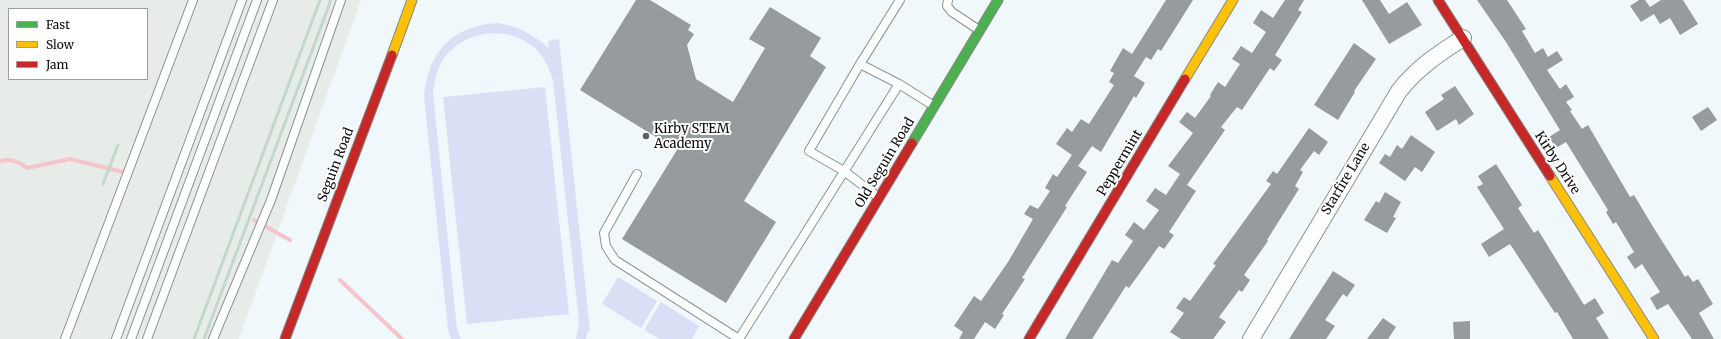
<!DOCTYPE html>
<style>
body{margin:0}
#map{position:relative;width:1721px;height:339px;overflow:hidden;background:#f0f8fb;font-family:Merriweather,serif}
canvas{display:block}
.legend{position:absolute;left:8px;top:8px;width:140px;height:72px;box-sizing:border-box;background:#fff;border:1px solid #9e9e9e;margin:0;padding:5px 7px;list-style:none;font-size:12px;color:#0c0c0c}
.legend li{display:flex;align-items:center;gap:8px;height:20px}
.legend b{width:20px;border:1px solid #9e9e9e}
</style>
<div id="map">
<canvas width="1721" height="339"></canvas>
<ul class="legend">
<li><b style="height:5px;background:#4caf50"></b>Fast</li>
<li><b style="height:5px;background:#ffc107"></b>Slow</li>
<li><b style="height:5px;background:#c62828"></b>Jam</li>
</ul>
</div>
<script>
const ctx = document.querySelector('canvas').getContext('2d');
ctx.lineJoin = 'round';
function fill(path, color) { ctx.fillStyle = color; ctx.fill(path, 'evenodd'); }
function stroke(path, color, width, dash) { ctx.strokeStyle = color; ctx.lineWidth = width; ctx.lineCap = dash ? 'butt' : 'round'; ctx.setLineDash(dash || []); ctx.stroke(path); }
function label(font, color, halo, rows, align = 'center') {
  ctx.font = font + ' Merriweather,serif'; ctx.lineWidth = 4; ctx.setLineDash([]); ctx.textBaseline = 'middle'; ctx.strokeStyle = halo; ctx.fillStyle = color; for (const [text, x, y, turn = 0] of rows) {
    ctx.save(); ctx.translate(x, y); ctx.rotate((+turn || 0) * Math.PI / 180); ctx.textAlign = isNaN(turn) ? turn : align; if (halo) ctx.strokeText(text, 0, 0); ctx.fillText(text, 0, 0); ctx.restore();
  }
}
fill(new Path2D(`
 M0,0h361l-122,339h-239zM9,9h138v70h-138z`), '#e7ece8');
fill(new Path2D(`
 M498,23c21,3 35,12 51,25l-1,-7 11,-2 31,291 -2,1 -2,8h-10l3,-17 -26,-241c-4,-14 -10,-27 -22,-36 -28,-22 -77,-12 -92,22 -4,8 -4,17 -6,26l24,236 4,10h-10l-3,-9 -24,-234c5,-46 28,-70 74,-73z
 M545,87l24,227 -102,10 -24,-227z
 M618,277l39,24 -16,27 -39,-24z
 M661,302l38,24 -7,13h-32l-16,-9z`), '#d9e0f6');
stroke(new Path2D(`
 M0,161c11,-3 19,0 27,7l43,-9 53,13
 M254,220l36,20
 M340,280l62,59`), '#f6c4cb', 4);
fill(new Path2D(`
 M636,0h14l41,25 -3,5 6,4 -7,11 9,34 37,23 32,-54 -16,-9 21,-32 51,31 -11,18 16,11 -82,134 32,21 -50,81 -104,-64 55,-89 -97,-60z
 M1166,0h27l-32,51 -3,-2 -7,11 -5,-3 -12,19 11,7 -9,15 -2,-2 -33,56 -9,-6 -14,20 9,6 -22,34 2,1 -45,71 3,1 -23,35 2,1 -9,14 -10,-7 -11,17h-15l4,-7 -9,-6 20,-30 7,5 27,-39 25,-43 -9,-5 6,-9 8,4 12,-18 -5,-3 8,-14 4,3 15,-22 -16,-11 11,-16 5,4 9,-13 8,5 25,-39 -5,-3 5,-9 -4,-2 13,-23 9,6z
 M1285,0h19l-6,10 4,2 -27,43 7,5 -8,11 -4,-3 -28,42 -5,-3 -16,20 4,3 -38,55 9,6 -27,41 5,3 -10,14 -5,-3 -30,42 -3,-2 -34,53h-27l47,-79 6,3 15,-22 -8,-6 9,-13 10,8 15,-20 -13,-9 9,-13 11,7 14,-21 -12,-8 25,-33 -14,-11 8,-10 8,6 16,-22 -1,-1 8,-13 7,5 15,-23 -8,-5 9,-13 11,7 14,-21 -13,-9 8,-13 12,8z
 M1362,0h18l9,14 18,-12 15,23 -33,19z
 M1477,0h30l19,29 -4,2 13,22 8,-5 5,9 9,-6 6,9 -16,10 13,19 6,-5 8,13 -8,5 6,8 -2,1 12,18 6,-4 42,72 4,-2 21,35 30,47 3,-2 5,7 5,-3 15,25 -14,9 15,26h-22l-24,-35 -11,6 -7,-12 10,-6 -18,-28 -7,5 -8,-12 7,-5 -18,-30 -3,2 -7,-12 2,-2 -42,-68 -10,6 -7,-11 11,-7 -54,-88z
 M1639,0h6l5,7 11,-7h22l15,24 -18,11 -10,-17 -10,6 -6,-10 -13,8 -11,-16z
 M1354,43l22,16 -22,32 1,1 -17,28 -24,-15z
 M1455,86l19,28 -15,11 -3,-6 -19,12 -12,-19 19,-13 -3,-4z
 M1708,107l9,13 -16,11 -9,-14z
 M1309,128l19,14 -9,13 -5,-4 -14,19 3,2 -8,14 4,3 -32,51 1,1 -24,34 6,5 -8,12 -3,-2 -20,27 7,5 -13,17h-32l-11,-7 14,-19 -8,-5 8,-11 6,4 26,-36 -3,-1 58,-80 -5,-3 7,-10 4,3z
 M1411,135l24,17 -13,20 -7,-5 -10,14 -26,-18 6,-9 5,3 7,-12 5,4z
 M1496,164l26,41 -4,3 16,25 4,-3 46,75 11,-7 9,15 -8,5 13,21h-36l-16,-27 -2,1 -45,-69 -21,13 -8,-13 23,-15 -27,-42 6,-3 -5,-8z
 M1385,192l16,10 -8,15 3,1 -9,15 -23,-13 12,-19 3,2z
 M1333,271l22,14 -8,12 -4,-3 -18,26 10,6 -9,13h-37z
 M1383,318l13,9 -8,12h-21z
 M1470,321v18h-16l-1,-17z`), '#969c9d');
const lane = new Path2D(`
 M948,0l-1,6 5,6 27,18
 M860,64l40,-64
 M637,174l-33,59 2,13 9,14 124,79
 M878,197l-34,-26 -35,-20 51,-87 39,20 35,22
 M65,339l128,-339
 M116,339l126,-339
 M131,339l126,-339
 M147,339l126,-339
 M213,339l58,-139 70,-200
 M739,339l160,-255`);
const street = new Path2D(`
 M1251,339l148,-248c18,-23 39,-37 64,-53`);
const fast = new Path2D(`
 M912,143l86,-143`);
const slow = new Path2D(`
 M392,55l20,-55
 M1185,79l48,-79
 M1550,176l104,163`);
const jam = new Path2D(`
 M1438,0l112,176
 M285,339l107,-284
 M794,339l118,-196
 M1029,339l156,-260`);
stroke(lane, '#8f9294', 10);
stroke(street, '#8f9294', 18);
stroke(fast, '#85898a', 11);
stroke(slow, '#85898a', 11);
stroke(jam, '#85898a', 11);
stroke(lane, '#fdfefe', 8);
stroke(street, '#fdfefe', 16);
stroke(fast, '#4caf50', 9);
stroke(slow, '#ffc107', 9);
stroke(jam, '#c62828', 9);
stroke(new Path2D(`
 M103,184l15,-39
 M194,339l126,-339
 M204,339l127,-339`), '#c2d8cd', 3);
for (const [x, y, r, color] of [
 [646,136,4,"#5c5f60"]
]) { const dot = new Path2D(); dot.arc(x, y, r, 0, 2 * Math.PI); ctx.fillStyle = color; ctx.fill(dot); stroke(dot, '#fff', 1.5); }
label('13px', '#0c0c0c', '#fff', [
 ["Kirby STEM",654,129],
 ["Academy",654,144]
], 'left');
label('13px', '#0c0c0c', '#fff', [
 ["Old Seguin Road",885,163,-59],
 ["Peppermint",1120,163,-59],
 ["Kirby Drive",1557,163,57],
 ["Seguin Road",336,165,-69],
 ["Starfire Lane",1346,179,-59]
]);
</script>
